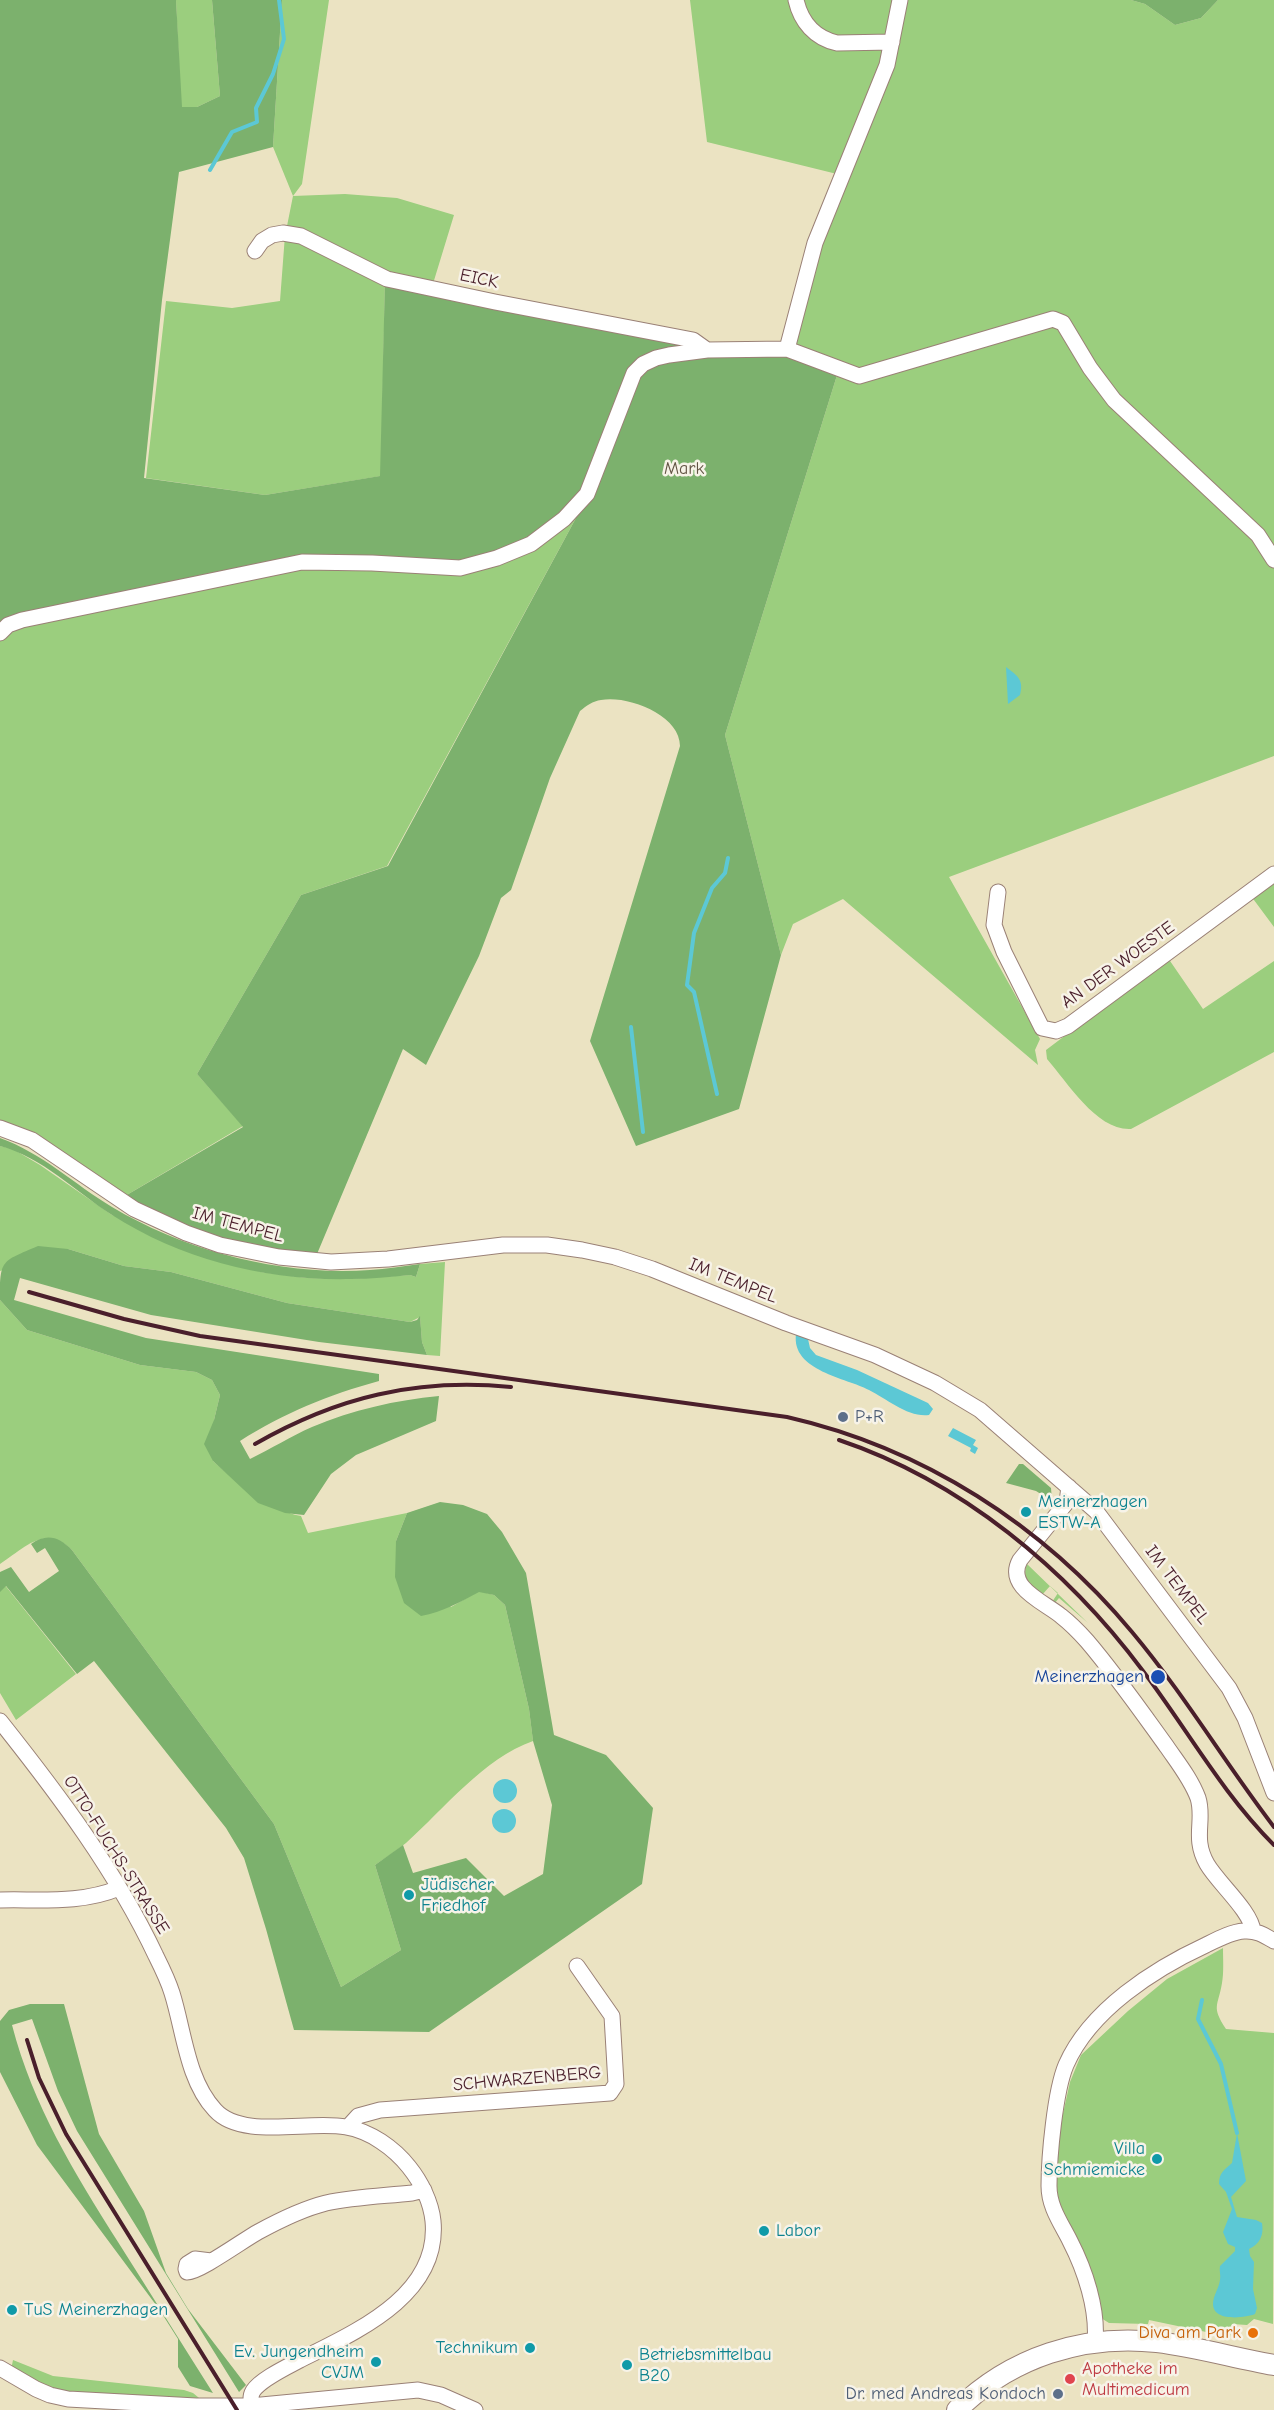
<!DOCTYPE html>
<meta charset="utf-8">
<style>
body{margin:0}
canvas{display:block;background:#ebe3c2}
</style>
<canvas width="1274" height="2410"></canvas>
<script>
const ctx = document.querySelector('canvas').getContext('2d');
ctx.lineJoin = 'round';
function fill(path, color) { ctx.fillStyle = color; ctx.fill(path, 'evenodd'); }
function stroke(path, color, width, dash) { ctx.strokeStyle = color; ctx.lineWidth = width; ctx.lineCap = dash ? 'butt' : 'round'; ctx.setLineDash(dash || []); ctx.stroke(path); }
function label(font, color, halo, rows, align = 'center') {
  ctx.font = font + ' "Comic Neue",sans-serif'; ctx.lineWidth = 5; ctx.setLineDash([]); ctx.textBaseline = 'middle'; ctx.strokeStyle = halo; ctx.fillStyle = color; for (const [text, x, y, turn = 0] of rows) {
    ctx.save(); ctx.translate(x, y); ctx.rotate((+turn || 0) * Math.PI / 180); ctx.textAlign = isNaN(turn) ? turn : align; if (halo) ctx.strokeText(text, 0, 0); ctx.fillText(text, 0, 0); ctx.restore();
  }
}
fill(new Path2D(`
 M176,0h36l8,96 -23,11h-16z
 M282,0h47l-27,184 -9,12 52,-2 52,4 57,17 -22,72 -45,-10 -101,-46 7,-35 -20,-49z
 M690,0h104l25,40 69,3 -51,131 -130,-32z
 M798,0h100l-9,39 -67,-4z
 M906,0h225l14,4 30,21 26,-7 17,-18h56v550l-156,-154 -27,-30 -22,-46 -209,53 -71,-26 32,-104z
 M285,235l100,45 -4,196 -116,19 -119,-17 20,-177 66,7 48,-7z
 M1056,322l30,49 169,167 19,28v190l-325,121 91,162 -5,11 3,15 -195,-166 -50,25 -12,31 -56,-220 113,-363 21,7z
 M576,518l-189,348 -86,29 -104,179 46,52 -118,70c-34,-23 -86,-66 -125,-75v-489l301,-65 231,-21z
 M1274,880v47l-23,-31z
 M1168,958l35,51 71,-48v91l-143,77c-34,2 -63,-46 -84,-70l-1,-9z
 M0,1146l13,3 27,16 72,50 149,57 46,6 44,1 59,-4 6,2 4,-13 25,-2 -5,94 -13,-1 -5,-13 -2,-25 -10,5 -123,-19 -116,-31 -47,-6 -56,-17 -68,22z
 M0,1300l27,30 113,35 56,7 16,8 8,15 -6,25 -1,41c25,22 55,49 88,55l7,17 99,-20 -11,28 55,66 28,-16 15,4 11,10 24,104 4,32c-50,18 -88,67 -127,102 -10,8 -21,15 -31,22l26,85 -60,37 -67,-163 -202,-274c-27,-26 -46,-3 -72,14z
 M1027,1564l61,59 -29,-25 -5,6 -2,-2 6,-9 -8,-7 -8,9c-11,-8 -21,-17 -15,-31z
 M0,1579l76,95 -60,46 -16,-27z
 M1223,1948c0,11 1,24 -1,35 -4,24 -11,23 4,46l48,4 -1,291 -19,-5 -7,6 -15,-1 -2,13 -81,-17 -1,4 -39,-1 -8,-5 -5,-31 -10,-30 -30,-59v-30l6,-50 8,-36 11,-27 47,-44 39,-32z
 M13,2360l40,16 131,14 9,3 11,9 -152,-11 -41,-21z`), '#9bce7e');
fill(new Path2D(`
 M0,0h176l6,107h15l23,-11 -8,-96h70l-9,147 -94,25 -17,128 -18,178 121,17 115,-19 5,-196 302,61 100,9 51,22 -113,363 56,220 -42,154 -103,37 -46,-105 90,-295c0,-31 -52,-51 -79,-46 -8,1 -15,6 -21,11l-30,67 -39,112 -10,8 -22,58 -53,109 -23,-16 -86,205c-37,-4 -76,-8 -111,-20 -28,-10 -55,-24 -81,-38l118,-69 -46,-53 104,-179 87,-29 188,-348 -12,-2 -32,24 -73,24 -158,-5 -301,64z
 M1131,0h87l-17,18 -26,7 -30,-21z
 M0,1138c42,15 74,46 112,69 76,45 169,69 258,63 16,-1 33,-4 50,-6l-4,13 -6,-2c-20,2 -40,4 -59,4 -83,2 -169,-19 -239,-64 -36,-23 -70,-58 -112,-69z
 M38,1246l30,3 56,17 47,6 116,31 123,19 7,-2 3,-4 2,26 5,13 -108,-13 -168,-27 -131,-37 -6,22 132,38 233,36v7c-51,14 -95,32 -139,60l10,18c21,-10 41,-23 62,-32 40,-17 84,-27 127,-31l-3,25 -80,34 -25,19 -27,41 -19,-2 -27,-10 -45,-42 -9,-17 10,-24 6,-25 -8,-15 -16,-8 -56,-7 -113,-35 -27,-30c0,-41 1,-38 38,-54z
 M1019,1464h4l28,24 1,13 -16,-10 -30,-8z
 M440,1502l23,3 24,9 15,18 24,41 28,162 52,20 47,53 -11,76 -213,148 -135,-2 -28,-101 -22,-71 -18,-30 -132,-167 -17,13 -71,-88 -6,6v-20l11,-5 18,25 30,-21 -14,-23 -8,5 -6,-9c16,-11 28,-7 41,6l202,274 67,163 60,-37 -26,-85 28,-20 10,28 53,-15 38,38 39,-22 9,-69 -19,-64 -4,-32 -24,-104 -11,-10 -15,-3c-19,10 -36,20 -58,24l-17,-13 -9,-26 1,-36 11,-28z
 M30,2004h34l35,130 45,77 22,62 22,36 58,76 -7,7 -162,-261 -19,-40 -26,-72 -20,6c21,81 62,147 106,217 32,50 63,101 95,151l-23,-7 -12,-19v-28l-19,-30 -122,-164 -37,-73v-51l9,-11z`), '#7cb16d');
fill(new Path2D(`
 M1006,667c12,9 18,13 14,28l-12,9z
 M796,1334l12,5 2,9 6,7 41,15 71,33 5,6 -4,6c-20,3 -42,-16 -60,-25 -22,-12 -78,-19 -73,-56z
 M953,1428l23,12 -3,5 5,3 -3,6 -5,-3 1,-3 -23,-12z
 M493 1791a12 12 0 1 1 24 0a12 12 0 1 1-24 0Z
 M492 1821a12 12 0 1 1 24 0a12 12 0 1 1-24 0Z
 M1237,2133l9,48 -15,16 6,20 19,3 6,3c2,12 -2,21 -13,26l1,7 4,6 -1,27 4,19 -2,6c-10,4 -42,8 -42,-10 0,-8 6,-16 7,-24 1,-5 -1,-9 0,-14l15,-15v-4l-7,-3 -5,-12 9,-23 -6,-17 -7,-8c0,-11 5,-14 13,-21z`), '#5cc8d5');
stroke(new Path2D(`
 M210,170l22,-38 25,-10 -1,-14 17,-34 11,-35 -5,-39
 M631,1027l12,105
 M717,1094l-23,-102 -7,-7 7,-52 18,-45 13,-15 3,-15
 M1202,2000l-4,19 23,45 16,69`), '#5cc8d5', 4);
const minor = new Path2D(`
 M796,0c5,22 19,38 41,43l55,-1
 M255,251l7,-10 10,-6 11,-2 18,3 86,43 108,23 198,38 14,10
 M787,349l28,-106 72,-178 13,-65
 M0,633l8,-8 14,-5 280,-58 70,1 88,5 37,-10 34,-14 33,-25 23,-25 47,-121 9,-9 13,-6 13,-3 38,-5 80,-1 72,27 194,-57 10,4 27,45 24,32 144,135 16,25
 M998,892l-4,33 10,27 38,76 14,3 12,-5 206,-152
 M0,1128l32,12 102,69 52,24 34,12 59,12 52,5 57,-3 115,-14h44l35,5 33,7 37,12 134,54 89,32 60,28 45,27 116,101 133,177 16,30 29,75
 M1069,1487l-2,15 -47,58c-15,27 24,42 41,56 9,7 18,16 26,25 29,34 54,70 80,106 11,16 24,32 31,51 7,22 -6,40 9,66 11,19 44,47 46,67
 M0,1721c58,73 116,150 156,235 6,12 12,24 16,37 12,38 15,87 43,117 27,30 94,10 131,17 24,4 48,21 63,40 12,15 22,35 24,54 7,75 -78,111 -133,139 -13,7 -39,19 -47,31 -3,5 -2,13 0,19
 M0,1900c40,-1 81,4 119,-12
 M348,2127l10,-11 22,-6 230,-17 6,-9 -4,-68 -35,-50
 M211,2261l-16,-2 -8,5 -1,5 1,3c11,1 58,-33 71,-40 22,-12 44,-23 68,-29 28,-6 58,-7 86,-10l12,-3
 M1095,2342c3,-33 -10,-72 -25,-101 -9,-18 -21,-34 -21,-55 0,-29 6,-95 17,-121 24,-55 88,-96 140,-120 12,-6 25,-13 38,-14 12,-1 20,4 30,10
 M0,2368l36,21 14,6 18,4 128,7h55l167,-16 23,5 34,15`);
const major = new Path2D(`
 M957,2410c54,-53 126,-76 200,-68 40,5 78,16 117,23`);
stroke(minor, '#9a8176', 17);
stroke(major, '#9a8176', 22);
stroke(minor, '#fff', 15);
stroke(major, '#fff', 20);
stroke(new Path2D(`
 M29,1292l95,27 76,17 587,81c136,31 256,108 345,215 52,62 93,131 142,195
 M839,1440c122,41 228,129 304,231 44,58 79,122 131,174
 M255,1444c82,-47 161,-66 256,-57
 M27,2040l12,38 27,56 171,276`), '#4a1f2b', 4);
for (const [x, y, r, color] of [
 [843,1417,6,"#5c6f8a"],
 [1026,1512,6,"#0f9aa8"],
 [1158,1677,8,"#1a4fb4"],
 [409,1895,6,"#0f9aa8"],
 [1157,2159,6,"#0f9aa8"],
 [764,2231,6,"#0f9aa8"],
 [12,2310,6,"#0f9aa8"],
 [1253,2333,6,"#e8710a"],
 [530,2348,6,"#0f9aa8"],
 [376,2362,6,"#0f9aa8"],
 [627,2365,6,"#0f9aa8"],
 [1070,2379,6,"#e0444e"],
 [1058,2394,6,"#5c6f8a"]
]) { const dot = new Path2D(); dot.arc(x, y, r, 0, 2 * Math.PI); ctx.fillStyle = color; ctx.fill(dot); stroke(dot, '#f7f3e8', 2); }
label('18px', '#4a1f2b', '#f7f3e8', [
 ["EICK",479,279,12],
 ["AN DER WOESTE",1118,965,-36],
 ["IM TEMPEL",238,1225,15],
 ["IM TEMPEL",733,1281,22],
 ["IM TEMPEL",1177,1585,53],
 ["OTTO-FUCHS-STRASSE",116,1855,58],
 ["SCHWARZENBERG",527,2079,-5]
]);
label('18px', '#625444', '#f7f3e8', [
 ["Mark",684,469]
]);
label('18px', '#4e5e75', '#f7f3e8', [
 ["P+R",855,1417],
 ["Dr. med Andreas Kondoch",1046,2394,"right"]
], 'left');
label('18px', '#0d838f', '#f7f3e8', [
 ["Meinerzhagen",1038,1502],
 ["ESTW-A",1038,1523],
 ["Jüdischer",421,1885],
 ["Friedhof",421,1906],
 ["Villa",1145,2149,"right"],
 ["Schmiemicke",1145,2170,"right"],
 ["Labor",776,2231],
 ["TuS Meinerzhagen",24,2310],
 ["Technikum",518,2348,"right"],
 ["Ev. Jungendheim",364,2352,"right"],
 ["CVJM",364,2373,"right"],
 ["Betriebsmittelbau",639,2355],
 ["B20",639,2376]
], 'left');
label('18px', '#164399', '#f7f3e8', [
 ["Meinerzhagen",1144,1677]
], 'right');
label('18px', '#c56008', '#f7f3e8', [
 ["Diva am Park",1241,2333]
], 'right');
label('18px', '#be3a42', '#f7f3e8', [
 ["Apotheke im",1082,2369],
 ["Multimedicum",1082,2390]
], 'left');
</script>
